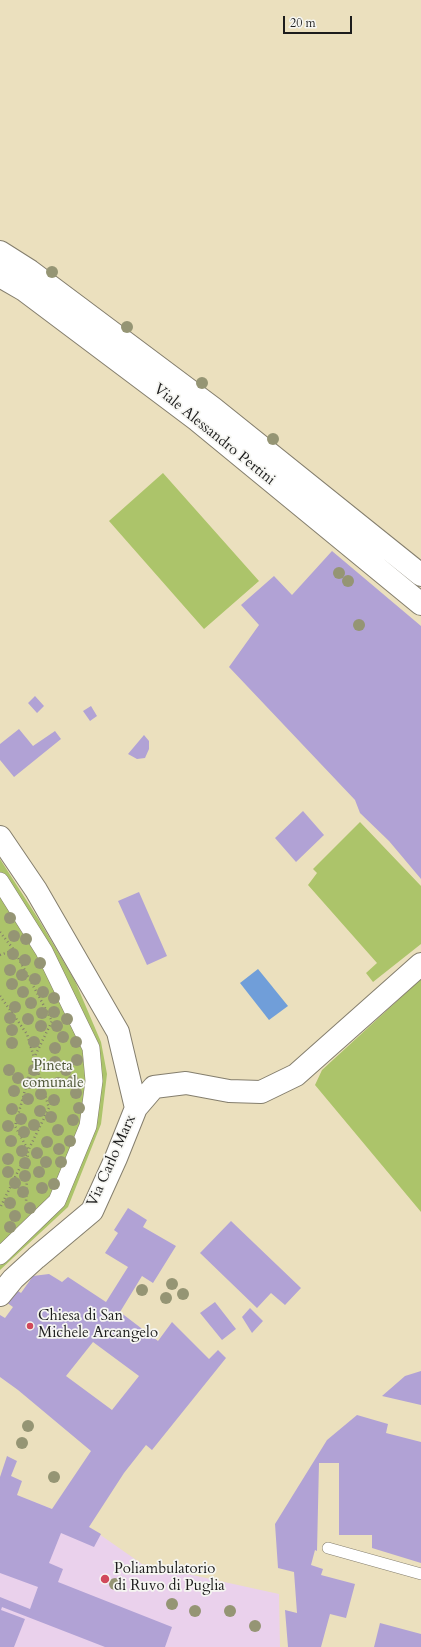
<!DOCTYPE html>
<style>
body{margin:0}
#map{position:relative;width:421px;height:1647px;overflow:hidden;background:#ebe0be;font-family:Cardo,serif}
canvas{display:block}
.scale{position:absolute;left:283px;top:16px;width:69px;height:18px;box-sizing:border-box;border:2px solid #1c1c1c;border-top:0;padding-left:5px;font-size:12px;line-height:14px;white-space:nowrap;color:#1c1c1c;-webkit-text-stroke:3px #f6f6f2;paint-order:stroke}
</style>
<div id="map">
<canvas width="421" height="1647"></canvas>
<div class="scale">20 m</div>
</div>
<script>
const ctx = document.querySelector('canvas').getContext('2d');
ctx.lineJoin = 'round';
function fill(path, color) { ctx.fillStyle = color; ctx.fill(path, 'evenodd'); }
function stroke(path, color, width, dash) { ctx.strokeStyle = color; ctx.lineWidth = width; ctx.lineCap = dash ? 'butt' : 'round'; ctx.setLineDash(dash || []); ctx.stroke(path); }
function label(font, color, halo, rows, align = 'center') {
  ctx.font = font + ' Cardo,serif'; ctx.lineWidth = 3.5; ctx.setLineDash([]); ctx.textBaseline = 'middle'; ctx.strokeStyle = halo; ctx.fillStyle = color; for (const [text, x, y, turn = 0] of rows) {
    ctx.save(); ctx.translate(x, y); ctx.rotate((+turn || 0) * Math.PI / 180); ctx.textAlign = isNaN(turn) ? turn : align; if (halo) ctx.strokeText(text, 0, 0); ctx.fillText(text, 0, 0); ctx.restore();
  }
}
fill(new Path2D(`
 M0,1489l52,20 37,18 53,37 137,30 1,53h-280z`), '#ead1ec');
fill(new Path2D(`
 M163,473l96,108 -55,48 -95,-108z
 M360,822l61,64v58l-48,38 -7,-9 11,-10 -69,-78 9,-12 -4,-4z
 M0,859l39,61 36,61 26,61 6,32 -6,50 -33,83 -68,63z
 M421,979v233l-106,-127 7,-15z`), '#acc46a');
fill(new Path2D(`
 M258,969l30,37 -19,14 -29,-37z`), '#709ed9');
fill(new Path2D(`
 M332,551l89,75v253l-32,-38 -29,-28 -5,-13 -126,-133 30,-42 -18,-20 33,-29 18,19z
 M35,696l9,10 -7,7 -9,-10z
 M91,706l6,10 -7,5 -7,-10z
 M19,729l14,17 22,-15 6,8 -47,38 -14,-17v-16z
 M144,735l5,6v8l-4,9 -8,1 -9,-5z
 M303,811l21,24 -28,27 -21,-24z
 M139,892l28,64 -20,9 -29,-64z
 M128,1208l19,12 -4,7 33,19 -23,37 -11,-7 -22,36 38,29 14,-19 37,37 9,-9 8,8 -74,92 -6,-5 -22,28 -35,54 12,7 -7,13 -33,-14 -12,30 14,6 -5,13 114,45 -7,20h-60l-103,-40 -1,3 24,9 -11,28h-14v-50l30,12 8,-22 -38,-14v-96l7,-21 10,5 -6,15 11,5 -5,14 35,14 39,-58 -73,-61 -18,-13v-62l5,3 8,-11 -7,-5 9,-13 6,4 12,-17 16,-2 13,8 6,-5 38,25 22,-35 -23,-14 13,-20 -4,-3zM93,1342l46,34 -27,34 -46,-34z
 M231,1221l70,67 -16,17 -14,-12 -14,15 -57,-55z
 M215,1302l21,27 -14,11 -22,-27z
 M250,1308l13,13 -11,12 -10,-16z
 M421,1371v34l-39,-9 23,-20z
 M357,1415l31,9 -2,9 35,9v121l-49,-15v-13h-33v-72h-20l-2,88 -2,-1 -4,15 12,4 -2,6 34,9 -9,34 -16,-4 -9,33h-33l-3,-37 12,3 -3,-41 -16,-4 -3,-44 52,-84z
 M380,1623l41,11v13h-47z`), '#b1a2d5');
const service = new Path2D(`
 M328,1548l93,26`);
const pedestrian = new Path2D(`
 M0,881l44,70 47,97 3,33 -6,45 -31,75 -57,55`);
const minor = new Path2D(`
 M0,837l36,53 82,142 18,76
 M0,1295l13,-16 23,-21 56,-47 24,-53 20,-50 18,-21 32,-4 43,8 32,1 35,-17 125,-111`);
const primary = new Path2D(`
 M0,252l30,19 183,137 208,167
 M0,276l24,14 173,130 224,184`);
stroke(service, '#847e6d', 12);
stroke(pedestrian, '#847e6d', 18);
stroke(minor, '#847e6d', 24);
stroke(primary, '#847e6d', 24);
stroke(new Path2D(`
 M0,932l14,18 38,71 -18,37 -19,68 13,24 -2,53
 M0,955l14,-5
 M0,996l27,38 22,74 -49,100`), '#847e6d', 2.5, [1, 3]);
stroke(service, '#fff', 11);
stroke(pedestrian, '#fff', 17);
stroke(minor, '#fff', 22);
stroke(primary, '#fff', 22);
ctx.fillStyle = '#959574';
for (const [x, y] of [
 [52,272],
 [127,327],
 [202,383],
 [273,439],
 [339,573],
 [348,581],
 [359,625],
 [10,918],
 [14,936],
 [26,939],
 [13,954],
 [25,960],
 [40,963],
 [10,970],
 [22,975],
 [35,979],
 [12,984],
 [23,992],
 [43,992],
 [54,998],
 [31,1003],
 [15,1007],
 [54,1012],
 [42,1013],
 [10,1018],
 [28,1019],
 [67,1019],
 [41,1026],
 [57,1026],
 [12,1030],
 [63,1037],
 [34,1042],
 [76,1042],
 [12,1043],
 [55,1048],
 [77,1060],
 [55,1062],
 [9,1070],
 [34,1070],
 [66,1070],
 [18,1078],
 [73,1081],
 [29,1083],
 [58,1083],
 [14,1091],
 [76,1093],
 [41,1094],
 [28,1099],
 [54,1100],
 [79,1108],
 [12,1109],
 [40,1111],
 [51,1117],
 [21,1119],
 [73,1120],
 [34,1125],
 [8,1126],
 [58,1130],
 [24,1132],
 [11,1141],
 [70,1141],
 [47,1142],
 [59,1149],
 [22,1151],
 [37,1153],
 [8,1159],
 [46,1162],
 [61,1162],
 [25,1163],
 [8,1172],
 [39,1172],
 [25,1176],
 [15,1183],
 [54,1184],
 [42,1188],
 [23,1192],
 [10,1203],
 [30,1208],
 [15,1216],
 [10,1227],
 [172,1284],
 [142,1290],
 [183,1294],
 [166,1298],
 [28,1426],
 [22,1443],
 [54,1477],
 [115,1584],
 [172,1604],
 [195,1611],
 [230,1611],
 [255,1626]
]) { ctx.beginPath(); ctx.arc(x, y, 6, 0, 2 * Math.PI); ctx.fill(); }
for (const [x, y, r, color] of [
 [30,1326,4,"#d1495b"],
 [105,1579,5,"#d1495b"]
]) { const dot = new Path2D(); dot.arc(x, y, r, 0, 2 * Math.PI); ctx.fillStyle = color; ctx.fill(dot); stroke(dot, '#f6f6f2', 1.5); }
label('15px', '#1c1c1c', '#f6f6f2', [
 ["Viale Alessandro Pertini",214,435,39],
 ["Via Carlo Marx",112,1161,-66]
]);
label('15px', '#4e5737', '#f6f6f2', [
 ["Pineta",53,1067],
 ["comunale",53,1084]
]);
label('15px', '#1c1c1c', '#f6f6f2', [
 ["Chiesa di San",38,1317],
 ["Michele Arcangelo",38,1334],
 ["Poliambulatorio",114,1570],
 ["di Ruvo di Puglia",114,1587]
], 'left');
</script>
